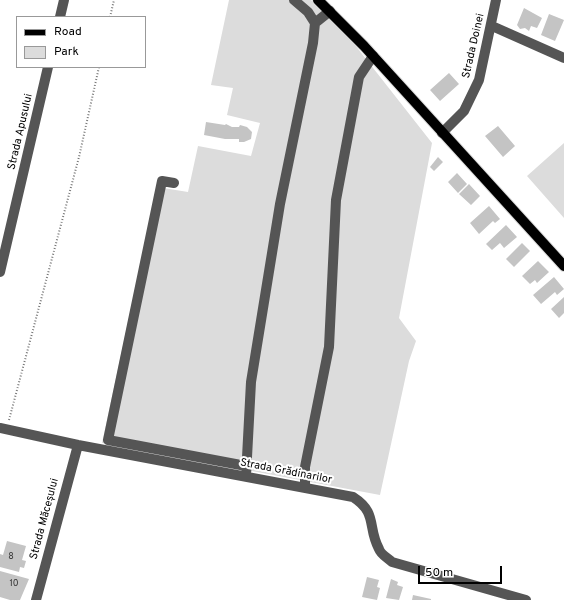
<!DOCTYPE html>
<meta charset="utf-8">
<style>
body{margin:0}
#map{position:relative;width:564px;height:600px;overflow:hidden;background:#fff;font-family:Overpass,sans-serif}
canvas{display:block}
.legend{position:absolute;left:16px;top:16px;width:130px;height:52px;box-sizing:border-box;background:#fff;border:1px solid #999;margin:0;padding:5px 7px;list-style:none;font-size:12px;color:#000}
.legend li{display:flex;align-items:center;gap:8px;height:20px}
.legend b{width:20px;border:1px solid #999}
.scale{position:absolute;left:418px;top:566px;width:84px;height:18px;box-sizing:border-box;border:2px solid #000;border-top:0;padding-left:5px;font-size:12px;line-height:14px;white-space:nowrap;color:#000;-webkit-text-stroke:3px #fff;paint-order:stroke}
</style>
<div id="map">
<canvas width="564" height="600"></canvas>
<ul class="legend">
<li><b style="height:5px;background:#000"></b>Road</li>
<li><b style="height:11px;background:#dcdcdc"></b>Park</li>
</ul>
<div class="scale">50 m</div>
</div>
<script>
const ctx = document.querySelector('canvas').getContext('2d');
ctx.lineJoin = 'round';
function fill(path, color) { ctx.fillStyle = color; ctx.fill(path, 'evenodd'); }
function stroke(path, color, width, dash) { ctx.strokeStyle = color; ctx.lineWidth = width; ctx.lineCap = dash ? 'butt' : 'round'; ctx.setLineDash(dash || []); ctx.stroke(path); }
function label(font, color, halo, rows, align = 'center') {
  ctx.font = font + ' Overpass,sans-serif'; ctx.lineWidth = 4; ctx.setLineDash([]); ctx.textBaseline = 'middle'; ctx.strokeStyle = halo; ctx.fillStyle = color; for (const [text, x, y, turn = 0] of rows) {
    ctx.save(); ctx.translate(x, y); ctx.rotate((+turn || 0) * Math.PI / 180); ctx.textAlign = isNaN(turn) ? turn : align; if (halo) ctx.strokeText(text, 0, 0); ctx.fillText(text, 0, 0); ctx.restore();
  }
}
fill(new Path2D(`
 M229,0h82l33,31 88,112 -33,175 17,23 -7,20 -29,134 -278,-52 55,-256 31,5 10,-46 53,10 9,-33 -33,-8 6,-27 -22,-3z
 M564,143v75l-37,-42z`), '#dcdcdc');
fill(new Path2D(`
 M524,8l18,10 -5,10 -6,-2 -2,5 -4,-3 -5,1 -3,-4z
 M549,14l15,6 -9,21 -14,-6z
 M449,73l10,11 -19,17 -10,-11z
 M206,122l19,3 1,-1 6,3h7l1,-2 7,2 5,5 -1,7 -7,3h-5v-3h-14l-21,-4z
 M498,126l17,20 -12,11 -18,-21z
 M438,157l5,5 -9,9 -4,-4z
 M457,173l10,11 -9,9 -10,-11z
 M469,184l11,12 -9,9 -12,-11z
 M489,206l11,13 -5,4 -2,-2 -14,13 -9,-11z
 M506,225l11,12 -13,11 -4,-5 -8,7 -6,-6z
 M522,243l8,8 -16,16 -8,-8z
 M538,261l11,11 -12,11 -2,-3 -5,4 -8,-8z
 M554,277l10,12 -7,6 -2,-3 -14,12 -8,-9z
 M564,297v16l-5,5 -8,-9z
 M7,541l19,5 -4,14 4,1 -2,7 -4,-1 -1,5 -19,-5v-13l3,1z
 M0,571l29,8 -9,21h-10l-10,-3z
 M367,577l12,3 -2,7 3,1 -3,12 -15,-3z
 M391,579l7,3 -1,3 6,2 -4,13 -13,-2z
 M413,595l18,4v1h-19z`), '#c4c4c4');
const major = new Path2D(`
 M318,0l46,46 200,220`);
stroke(major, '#dbdbdb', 12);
stroke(new Path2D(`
 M110,17l4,-17
 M9,420l70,-263 20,-90`), '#777', 2, [1, 2]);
stroke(new Path2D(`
 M294,0l14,12 7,11
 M60,17l4,-17
 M492,26l72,32
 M442,133l22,-22 15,-31 17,-80
 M174,183l-12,-2 -54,259 138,26
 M0,272l48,-205
 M0,428l78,17 275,52c25,16 14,30 26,52 2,6 9,9 13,13l134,38
 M246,476l5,-94 29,-178 33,-161 2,-20 15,-12
 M305,487v-20l24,-120 7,-147 23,-123 14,-21
 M36,600l42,-155`), '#555', 10);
stroke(major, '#000', 10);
label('9px', '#313131', null, [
 ["8",11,557],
 ["10",14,584]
]);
label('11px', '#000', '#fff', [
 ["Strada Doinei",474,46,-77],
 ["Strada Apusului",21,132,-77],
 ["Strada Grădinarilor",286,472,11],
 ["Strada Măceșului",45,519,-75]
]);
</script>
